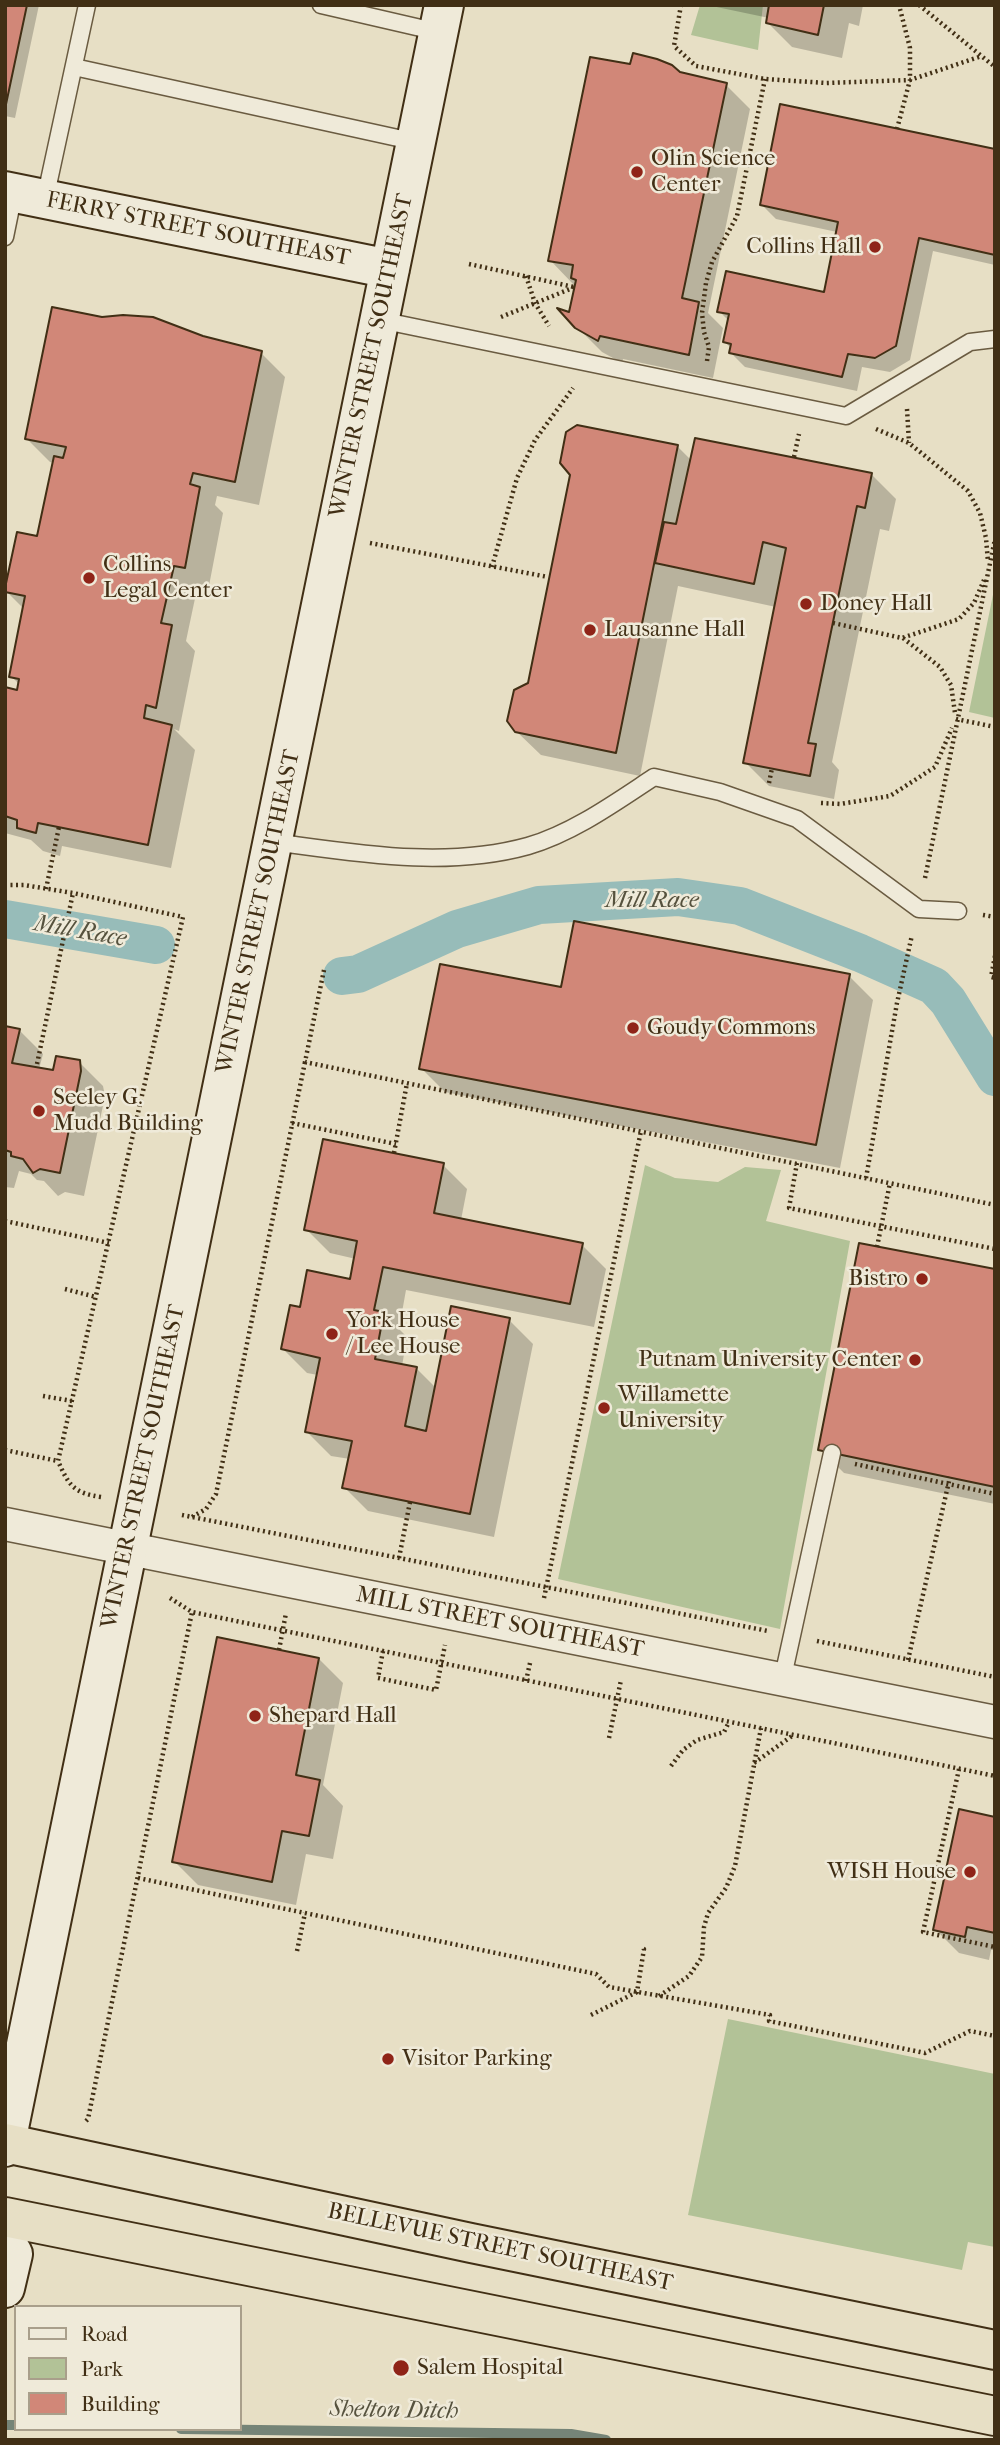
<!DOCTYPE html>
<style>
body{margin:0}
#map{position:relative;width:1000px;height:2445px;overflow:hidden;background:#e7dfc5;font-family:"IM FELL French Canon",serif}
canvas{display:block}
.frame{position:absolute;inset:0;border:7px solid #412f15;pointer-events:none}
.legend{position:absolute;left:14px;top:2305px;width:228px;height:126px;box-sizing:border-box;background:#efead9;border:2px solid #a99f8b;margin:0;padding:9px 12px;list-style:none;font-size:21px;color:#412f15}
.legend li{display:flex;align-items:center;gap:14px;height:35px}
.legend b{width:35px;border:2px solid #a99f8b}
</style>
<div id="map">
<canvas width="1000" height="2445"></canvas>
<div class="frame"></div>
<ul class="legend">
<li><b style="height:9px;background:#efead9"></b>Road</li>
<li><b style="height:19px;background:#b2c297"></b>Park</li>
<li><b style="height:19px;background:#d18778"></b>Building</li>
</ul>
</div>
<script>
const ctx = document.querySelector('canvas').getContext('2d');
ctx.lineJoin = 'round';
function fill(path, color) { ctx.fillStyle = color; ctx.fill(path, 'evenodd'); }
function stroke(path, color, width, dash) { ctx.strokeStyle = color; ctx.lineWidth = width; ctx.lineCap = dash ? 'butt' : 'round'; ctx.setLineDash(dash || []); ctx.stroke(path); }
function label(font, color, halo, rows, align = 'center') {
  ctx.font = font + ' "IM FELL French Canon",serif'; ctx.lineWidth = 5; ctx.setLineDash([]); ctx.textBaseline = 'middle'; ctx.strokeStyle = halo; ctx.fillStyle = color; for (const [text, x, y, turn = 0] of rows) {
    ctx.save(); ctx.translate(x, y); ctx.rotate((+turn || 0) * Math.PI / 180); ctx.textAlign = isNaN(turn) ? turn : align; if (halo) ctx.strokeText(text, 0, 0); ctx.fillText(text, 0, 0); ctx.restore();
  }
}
fill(new Path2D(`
 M700,5h63l-5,45 -67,-15z
 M995,585v133l-26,-6z
 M645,1165l30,13 43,4 27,-15 36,3 -15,51 84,20 -70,388 -222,-50z
 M728,2019l267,55v173l-27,-5 -6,28 -274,-55z`), '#b2c297');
fill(new Path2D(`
 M5,5h34l-24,113 -10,-2z
 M707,5h156l-4,21 -10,-3 -7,35 -50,-11 -24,-24 1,-5z
 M680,74l46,11 24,24 -42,204 15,15 -10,50 -90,-19 -1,4 -20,-11 -25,-25 -6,-13 6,-29 -4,-1 -23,-24z
 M995,150v115l-62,-14 -23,109 -20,12 -28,-5 -5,24 -112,-24 -14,-14 1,-4 -7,-7 4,-21 -10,-10 106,-17 12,-62 -61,-13 -14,-14z
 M202,337l59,16 24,24 -26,128 -42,-9 -2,9 8,8 -15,78 -11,-2 -11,52 9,10 -16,80 -5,-2 21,21 -24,118 -109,-22 -2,10 -17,-5 -12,-11 -26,-7v-144l13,3 2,-7 -9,-9 13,-67 -18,-18 32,-53 16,-75 -4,-1 -24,-24z
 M696,440l176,35 24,24 -7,32 -9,-2 -48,233 7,8 -5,29 -65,-13 -24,-24 31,-155 -98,-21 -38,190 -99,-21 -25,-24 13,-47 149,-237 14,14z
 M849,976l24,24 -33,168 -395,-76 -24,-24 142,-79z
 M5,1028l14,2 24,24 -4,15 16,3 24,-10 24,24 2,10 -21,100 -19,-4 -7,4 -14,-15 -7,-1 -6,-6 -12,-3 -5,17 -9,-1z
 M443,1165l24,24 -6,31 121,25 24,24 -12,58 -188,-37 -7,39 8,8 -5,29 15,3 19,19 73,-68 24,24 -39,193 -126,-26 -24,-24 6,-28 -19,-3 -24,-24 11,-57 -11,-2 -24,-24 19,-40 49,-28 5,-22 -26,-6 -24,-24z
 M995,1270v234l-151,-31 -24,-24z
 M319,1659l24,24 -20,102 20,21 -10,53 -27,-5 -10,51 -98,-20 -24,-24z
 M995,1819v131h-4l-2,10 -30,-7 -24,-24z`), '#0003');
stroke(new Path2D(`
 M5,2425h11
 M181,2429l390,5 35,6`), '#758477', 10);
stroke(new Path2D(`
 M5,919l151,26
 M342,976l16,-2 99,-45 82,-24 139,-8 62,9 120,47 74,33 14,15 47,76`), '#97bcb9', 38);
const building = new Path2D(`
 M5,5h22l-22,104z
 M769,5h55l-6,30 -52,-12z
 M633,53l24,6 15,6 8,7 47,11 -45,215 17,4 -10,53 -89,-19 -2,5 -23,-13 -18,-20 12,4 7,-32 -5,-2 2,-13 -25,-4 42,-204 40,7z
 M780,104l215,45v106l-76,-17 -23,108 -21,12 -27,-4 -6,23 -113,-24 2,-9 -8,-2 6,-28 -12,-2 9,-41 98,21 14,-70 -78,-17z
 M52,307l50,10 21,-2 30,2 50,19 59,15 -27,131 -42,-9 -3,11 10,3 -15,81 -11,-2 -13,57 11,2 -16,83 -10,-3 -2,13 28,7 -24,120 -110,-22 -2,10 -19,-5v-8l-12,-4v-129l12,3 2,-11 -10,-2 16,-81 -20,-4v-4l12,-56 20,4 17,-80 9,2 3,-11 -41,-8z
 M577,425l101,20 -62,308 -101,-21 -8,-11 7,-31 14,-7 42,-208 -10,-12 6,-31z
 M695,438l177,35 -7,35 -8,-2 -49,237 8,1 -6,32 -67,-13 43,-215 -23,-6 -9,42 -99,-21 9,-41 12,2z
 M574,921l276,53 -34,171 -397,-76 21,-105 121,23z
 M5,1026l15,3 -8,34 41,7 3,-14 24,4 1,11 -21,102 -20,-4 -7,4 -10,-14 -12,-3v-4l-6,-2z
 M323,1139l121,24 -10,50 149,30 -13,61 -187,-37 -9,43 10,2 -9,47 42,8 -12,59 21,5 25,-125 59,12 -40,196 -128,-26 10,-47 -47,-9 15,-74 -39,-9 9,-44 10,2 7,-37 43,9 7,-38 -53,-11z
 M859,1243l136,26v218l-177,-37z
 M217,1637l102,21 -23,117 24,5 -11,56 -27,-5 -10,51 -100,-20z
 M959,1809l36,8v116l-28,-6 -2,10 -32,-7z`);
fill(building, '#d18778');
stroke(building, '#412f15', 2);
const lane = new Path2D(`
 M321,5l117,27
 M74,67l342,75
 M45,199l42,-194
 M5,237l9,-44
 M380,320l466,96 124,-74 25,-3
 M273,842c83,11 172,27 255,4 45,-13 88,-44 126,-69l66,15 77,27 122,90 39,2
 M782,1681l50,-228`);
const street = new Path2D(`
 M5,1524l990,198`);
const secondary = new Path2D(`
 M5,191l385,78
 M5,2147l439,-2142
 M5,2240l8,14 -8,34`);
const highway = new Path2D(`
 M5,2143l466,100 524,107
 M5,2217l990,199`);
stroke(lane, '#6a5b41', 19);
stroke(street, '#6a5b41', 35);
stroke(secondary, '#412f15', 42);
stroke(highway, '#412f15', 42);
stroke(new Path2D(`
 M681,5l-7,41 22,20 69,13 61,4 84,-3 72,-24
 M919,5l76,62
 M897,129l13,-49v-32l-11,-43
 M469,264l105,23
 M526,276l9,27 14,23
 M501,317l74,-30
 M707,361l2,-14 -5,-15 -2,-19 4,-30 6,-21 25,-46 28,-137
 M907,409l2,34
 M876,429l33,14 59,48 12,22 6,25 2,24
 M794,457l5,-23
 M370,543l178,34
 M492,567l25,-89 18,-38 38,-52
 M833,623l69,15 57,-19 15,-16 10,-23
 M903,638l37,29 11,18 4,28
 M956,719l39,8
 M769,783l3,-15
 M821,803l19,1 50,-8 45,-29 17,-39
 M925,878l70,-339
 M5,885h19l49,8 110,24 -125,544c11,25 16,32 43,36
 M46,889l13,-62
 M983,915l12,2
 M995,956l-4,21 4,1
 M324,970l-19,92 690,143
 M37,1064l36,-171
 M292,1123l104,21
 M394,1153l13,-70
 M797,1163l-8,45 206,41
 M866,1178l31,-175 15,-68
 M5,1221l104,22
 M877,1247l13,-64
 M65,1289l31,8
 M43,1396l29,5
 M5,1450l53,11
 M855,1464l140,30
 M182,1515l586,116
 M192,1517l14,-8 10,-15 89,-432
 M399,1558l11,-56
 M170,1598l22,14 803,164
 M544,1598l97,-467
 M817,1641l178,36
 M279,1650l7,-37
 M383,1651l-5,27 58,12 9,-45
 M908,1660l42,-183
 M526,1681l4,-18
 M609,1738l12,-58
 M754,1763l38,-27
 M671,1766l12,-16 14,-10 27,-8 5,-10
 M959,1769l-36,163 72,15
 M138,1878l458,96 13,13 161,28 -1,6 156,32 45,-22 25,5
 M297,1951l8,-38
 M659,1996l30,-20 13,-19 2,-30 4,-14 18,-25 9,-22 26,-138
 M591,2015l46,-23 7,-43 -2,-1
 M86,2121l2,-2 104,-507`), '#412f15', 4.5, [2, 3.5]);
stroke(lane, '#efead9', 16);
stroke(street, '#efead9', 32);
stroke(secondary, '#efead9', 38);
stroke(highway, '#e7dfc5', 38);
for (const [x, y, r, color] of [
 [637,172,7,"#8f2418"],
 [875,247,7,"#8f2418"],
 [89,578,7,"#8f2418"],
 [806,604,7,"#8f2418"],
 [590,630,7,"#8f2418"],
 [633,1028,7,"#8f2418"],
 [39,1111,7,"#8f2418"],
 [922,1279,7,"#8f2418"],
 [332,1334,7,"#8f2418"],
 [915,1360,7,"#8f2418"],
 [604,1408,7,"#8f2418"],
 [255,1716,7,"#8f2418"],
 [970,1872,7,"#8f2418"],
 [388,2059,7,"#8f2418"],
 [401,2368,9,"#8f2418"]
]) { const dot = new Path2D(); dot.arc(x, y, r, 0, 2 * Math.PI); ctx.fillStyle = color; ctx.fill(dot); stroke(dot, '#efead9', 2.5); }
label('23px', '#412f15', '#efead9', [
 ["Olin Science",651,159],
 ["Center",651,185],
 ["Collins Hall",861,247,"right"],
 ["Collins",103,565],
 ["Legal Center",103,591],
 ["Doney Hall",820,604],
 ["Lausanne Hall",604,630],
 ["Goudy Commons",647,1028],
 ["Seeley G.",53,1098],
 ["Mudd Building",53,1124],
 ["Bistro",908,1279,"right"],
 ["York House",346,1321],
 ["/ Lee House",346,1347],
 ["Putnam University Center",901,1360,"right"],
 ["Willamette",618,1395],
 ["University",618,1421],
 ["Shepard Hall",269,1716],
 ["WISH House",956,1872,"right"],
 ["Visitor Parking",402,2059],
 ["Salem Hospital",417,2368]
], 'left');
label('23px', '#412f15', '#efead9', [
 ["FERRY STREET SOUTHEAST",198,230,11],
 ["WINTER STREET SOUTHEAST",372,356,-78],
 ["WINTER STREET SOUTHEAST",259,912,-78],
 ["WINTER STREET SOUTHEAST",144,1467,-78],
 ["MILL STREET SOUTHEAST",500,1623,11],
 ["BELLEVUE STREET SOUTHEAST",500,2248,12]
]);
label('italic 24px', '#56523e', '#efead9', [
 ["Mill Race",652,901],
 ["Mill Race",80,932,10],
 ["Shelton Ditch",394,2411,1]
]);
</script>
